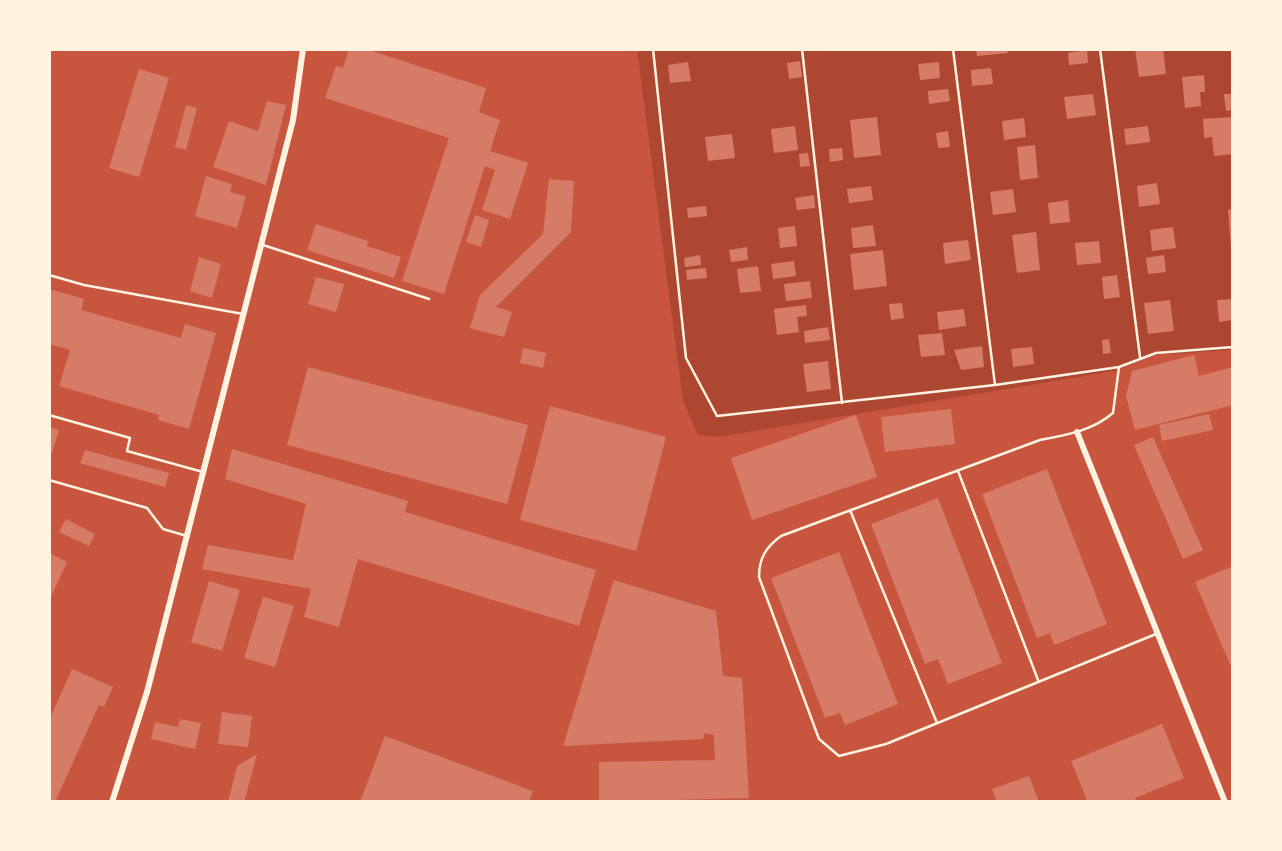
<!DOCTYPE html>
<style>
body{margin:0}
#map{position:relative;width:1282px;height:851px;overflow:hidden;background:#c8553d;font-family:Lato,sans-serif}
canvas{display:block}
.frame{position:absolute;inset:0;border:51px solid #fff3e0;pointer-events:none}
</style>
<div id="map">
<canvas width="1282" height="851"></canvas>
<div class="frame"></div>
</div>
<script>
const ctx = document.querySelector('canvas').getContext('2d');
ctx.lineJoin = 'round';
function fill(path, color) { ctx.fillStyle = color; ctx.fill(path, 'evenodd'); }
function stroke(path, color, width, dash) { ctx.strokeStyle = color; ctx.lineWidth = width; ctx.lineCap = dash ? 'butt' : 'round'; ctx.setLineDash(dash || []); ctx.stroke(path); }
fill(new Path2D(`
 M637,49h596v301l-78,5 -40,16 -397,66 -20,-2 -15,-34z`), '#ae4732');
fill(new Path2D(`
 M349,49h17l120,39 -7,24 21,8 -10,31 38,12 -18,56 -28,-9 13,-40 -10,-4 -41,128 -42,-13 47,-143 -124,-40 11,-32 7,2z
 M976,49h31l1,4 -31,3z
 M1135,49h28l3,25 -27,3z
 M1087,50l1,13 -19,2 -1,-12z
 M800,61l2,16 -13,2 -2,-16z
 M688,62l3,19 -21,2 -2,-18z
 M939,62l1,16 -20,2 -2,-16z
 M991,68l2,16 -21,2 -1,-16z
 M139,69l30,9 -30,99 -30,-9z
 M1204,75l1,17h-5l1,14 -16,2 -3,-31z
 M948,89l2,12 -21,3 -1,-13z
 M1093,94l3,21 -29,4 -3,-22z
 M1224,94h9v16l-7,1z
 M267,101l19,4 -20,80 -53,-18 16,-46 29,10z
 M186,105l11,3 -11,42 -11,-3z
 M877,117l4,38 -27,3 -4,-38z
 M1232,117l1,37 -19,2 -2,-19 -8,1 -1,-19z
 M1024,118l2,19 -22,3 -2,-19z
 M795,126l3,24 -24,3 -3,-24z
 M1148,126l2,16 -24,3 -2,-16z
 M948,131l2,16 -12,1 -2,-15z
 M732,134l3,24 -27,3 -3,-24z
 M1035,145l3,33 -18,2 -3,-33z
 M842,148l1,12 -13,2 -1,-13z
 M808,153l2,13 -10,1 -1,-13z
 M206,176l26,8 -2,8 16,4 -9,32 -42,-12z
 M549,179l25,2 -3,51 -75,75 16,5 -8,25 -34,-9 10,-33 63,-61z
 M1157,183l3,21 -21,3 -2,-21z
 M871,186l2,14 -24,3 -2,-14z
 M1013,189l3,23 -23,3 -3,-23z
 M814,195l1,13 -18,2 -2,-12z
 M1068,200l2,22 -20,2 -2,-21z
 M706,206l1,10 -19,2 -1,-10z
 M1233,209v39h-2l-3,-38z
 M475,215l14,5 -8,27 -15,-5z
 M316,224l52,17 -1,5 34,11 -7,21 -87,-28z
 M873,225l3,21 -23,2 -2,-20z
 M795,226l2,20 -17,2 -2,-20z
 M1173,227l3,21 -24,3 -2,-21z
 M1036,232l4,38 -23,3 -5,-38z
 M968,240l3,20 -26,4 -2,-21z
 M1099,241l2,22 -24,2 -2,-22z
 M747,247l1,13 -17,2 -2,-12z
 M883,250l4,36 -33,4 -4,-36z
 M700,255l1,10 -16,2 -1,-9z
 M1164,255l2,17 -18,2 -2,-16z
 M199,257l22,7 -9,34 -22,-7z
 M794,261l2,15 -23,3 -2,-15z
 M758,266l3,25 -21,2 -3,-24z
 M706,268l1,10 -20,2 -1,-10z
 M1117,275l3,22 -16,2 -2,-22z
 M316,277l28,7 -8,28 -28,-8z
 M810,281l2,17 -26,3 -2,-17z
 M49,289l35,10 -3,11 100,28 4,-14 31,9 -27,96 -31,-9 1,-5 -100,-29 11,-36 -21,-6z
 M1233,299v21l-14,2 -2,-22z
 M1170,300l4,31 -26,3 -4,-31z
 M902,303l2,15 -13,2 -2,-16z
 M806,305l1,11 -10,1 2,15 -22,3 -3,-26z
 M964,309l2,17 -27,4 -2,-18z
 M828,327l2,13 -25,3 -1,-12z
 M942,333l3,22 -24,2 -3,-22z
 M1109,339l2,14 -8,1 -1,-14z
 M982,346l2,21 -23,3 -7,-20z
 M1032,347l2,17 -21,3 -2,-18z
 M523,348l23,5 -3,15 -23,-5z
 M1194,355l5,21 34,-9v38l-98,25 -9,-34 6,-25z
 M828,361l3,28 -24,3 -4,-28z
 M308,367l220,58 -21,79 -220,-59z
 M550,406l116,31 -30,114 -116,-31z
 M951,409l4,35 -70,8 -4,-35z
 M1209,414l4,16 -51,11 -3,-16z
 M856,415l21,62 -125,43 -21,-62z
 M49,427l10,3 -7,23 -3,-1z
 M1153,437l50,113 -20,9 -49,-114z
 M232,449l176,52 -3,11 191,58 -17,56 -221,-67 -19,68 -35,-10 7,-28 -109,-20 6,-24 85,15 13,-56 -81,-25z
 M85,450l84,23 -4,14 -85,-24z
 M1047,469l60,155 -53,21 -4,-12 -13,5 -55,-144z
 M938,498l64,165 -54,21 -10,-25 -13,5 -54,-140z
 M66,519l29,15 -6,12 -30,-14z
 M839,552l59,152 -53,21 -5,-12 -15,5 -54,-140z
 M49,553l18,9 -18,39z
 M1233,566v105l-38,-89z
 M614,580l102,31 7,65 19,2 7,120 -150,4v-40l116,-2 -1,-25 -9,-2 -2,6 -140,7z
 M209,581l31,9 -18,61 -31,-9z
 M263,597l31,9 -19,61 -31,-9z
 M72,669l41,18 -9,20 -5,-2 -44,97h-6v-82z
 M222,712l30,4 -4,31 -30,-3z
 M180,719l21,4 -6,26 -44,-10 4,-17 23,5z
 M1162,724l22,54 -49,20 2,4h-49l-17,-41z
 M385,736l148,55 -4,11h-169z
 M257,754l-13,48h-16l9,-36z
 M1029,776l10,26h-42l-5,-13z`), '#d67c66');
stroke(new Path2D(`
 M653,49l33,309 31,58 278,-31 124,-18 37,-14 77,-6
 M802,49l40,354
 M953,49l42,336
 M1100,49l40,308
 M263,245l166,54
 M49,275l35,10 159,29
 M1119,367l-6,46c-21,18 -47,22 -73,27l-259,96c-15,11 -22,22 -22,41l60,162 20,17 47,-12 270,-110
 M49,415l81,23 -3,13 76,21
 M958,471l80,209
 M49,480l98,28 16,21 24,7
 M850,510l87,213`), '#fff3e0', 2.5);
stroke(new Path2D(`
 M1077,432l148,370
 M112,802l35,-110 146,-572 10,-71`), '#fff3e0', 6);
</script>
